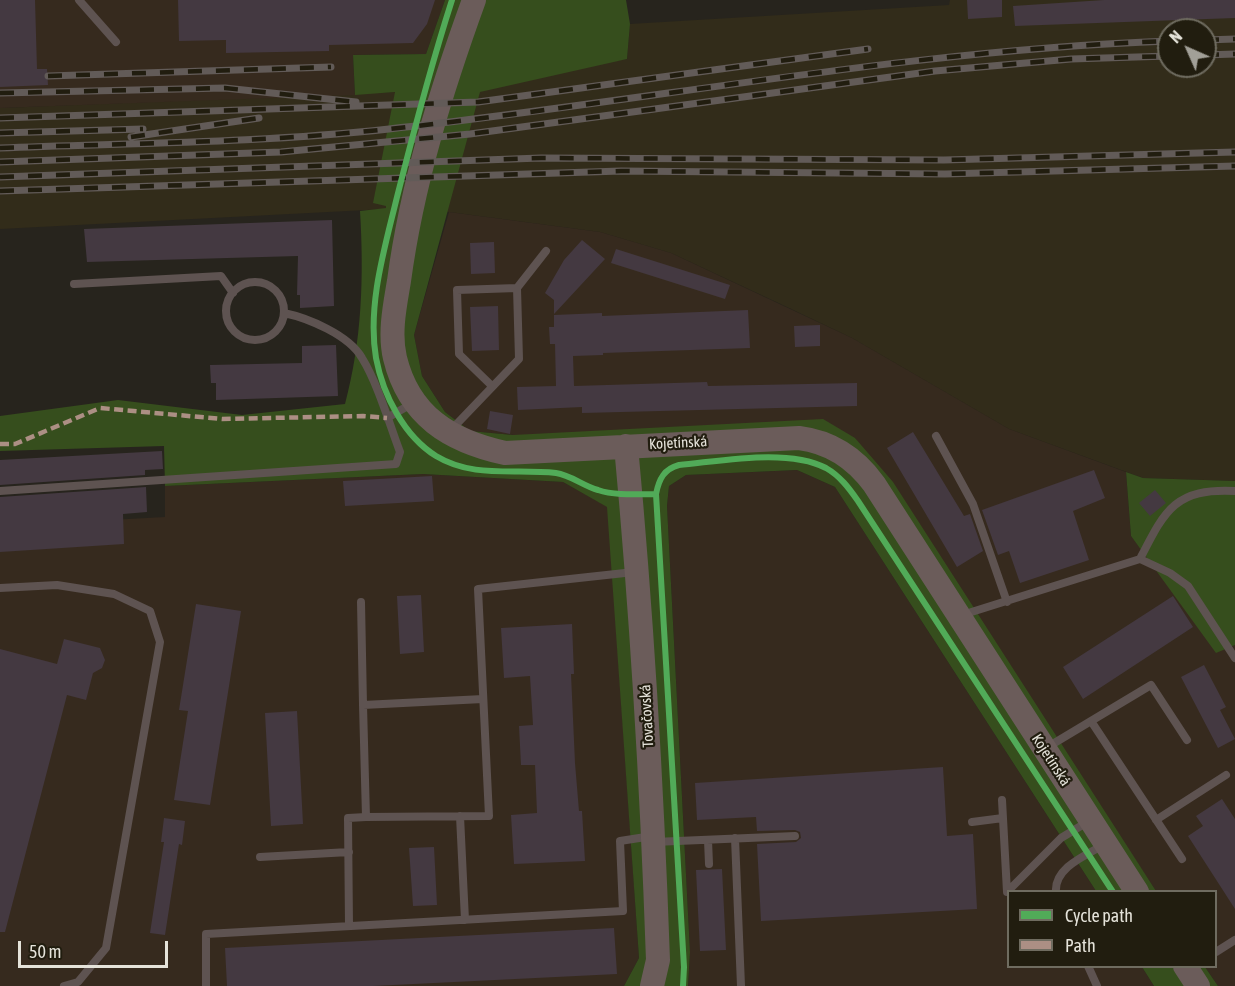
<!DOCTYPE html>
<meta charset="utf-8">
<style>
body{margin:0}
#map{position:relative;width:1235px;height:986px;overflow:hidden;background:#27241d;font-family:"Asap Condensed",sans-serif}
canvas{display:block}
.legend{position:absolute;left:1007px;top:890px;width:210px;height:78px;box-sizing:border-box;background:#211d0f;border:2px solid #6f6c60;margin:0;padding:8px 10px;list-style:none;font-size:18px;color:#e5e3da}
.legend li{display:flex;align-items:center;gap:12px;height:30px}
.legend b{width:30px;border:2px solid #6f6c60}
.north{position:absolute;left:1157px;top:18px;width:60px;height:60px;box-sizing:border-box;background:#211d0f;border:2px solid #6f6c60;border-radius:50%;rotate:315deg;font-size:16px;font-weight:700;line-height:24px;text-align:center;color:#e5e3da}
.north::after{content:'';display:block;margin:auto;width:21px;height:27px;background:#a2a098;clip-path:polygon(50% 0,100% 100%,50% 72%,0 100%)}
.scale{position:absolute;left:18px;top:941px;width:150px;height:27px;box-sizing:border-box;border:3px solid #e5e3da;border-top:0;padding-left:8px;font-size:18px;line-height:21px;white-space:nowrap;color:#e5e3da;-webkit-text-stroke:4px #211d0f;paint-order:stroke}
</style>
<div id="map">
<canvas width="1235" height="986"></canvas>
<ul class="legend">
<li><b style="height:8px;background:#51ab58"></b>Cycle path</li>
<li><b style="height:8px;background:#ac8f84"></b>Path</li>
</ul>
<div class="north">N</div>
<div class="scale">50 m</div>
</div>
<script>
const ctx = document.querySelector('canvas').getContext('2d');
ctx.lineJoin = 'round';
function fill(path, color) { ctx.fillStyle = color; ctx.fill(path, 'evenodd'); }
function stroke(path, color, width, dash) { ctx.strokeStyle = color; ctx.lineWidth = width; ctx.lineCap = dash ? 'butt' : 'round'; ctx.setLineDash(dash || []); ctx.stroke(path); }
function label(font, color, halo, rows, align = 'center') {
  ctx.font = font + ' "Asap Condensed",sans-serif'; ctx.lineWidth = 4.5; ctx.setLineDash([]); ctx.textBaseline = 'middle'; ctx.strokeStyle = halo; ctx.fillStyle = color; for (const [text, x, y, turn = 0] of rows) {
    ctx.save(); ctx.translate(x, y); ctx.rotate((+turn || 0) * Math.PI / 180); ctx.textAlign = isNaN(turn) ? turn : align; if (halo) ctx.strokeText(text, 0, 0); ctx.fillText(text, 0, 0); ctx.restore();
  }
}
fill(new Path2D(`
 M950,0h285v481l-92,-3 -134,-49 -157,-91 -65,-31 -116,-54 -71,-21 -151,-20 -63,-3 -386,20v-121l395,-16 232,-33 3,-35 319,-19zM1169,30h36v36h-36z`), '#322c1a');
fill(new Path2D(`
 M0,0h445l-19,54 -73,1 2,40 -355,13z
 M449,212l151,20 71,21 181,85 157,91 117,43 5,64 36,47 64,63 4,-1v341h-17l-13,-19 11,-1v-74l-60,-1 -301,-453 -342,-3 -43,-4 -25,-19 -23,-36 -8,-41z
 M797,470l38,17 261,404 -88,1v74l134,1 12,19h-466l2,-34 -23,-446 2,-20 17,-11z
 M423,474l140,8 45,25 31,451 -15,28h-624v-460l165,-9v-31z`), '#362a1e');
fill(new Path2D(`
 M445,0h181l4,24 -3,35 -147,33 -66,243 8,41 23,36 25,19 43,4 310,-16 32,19 38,44 263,409h-60l-261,-404 -38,-17 -111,5 -17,11 -2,20 23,446 -2,34h-64l15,-28 -32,-451 -44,-25 -140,-8 -258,12 -1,-40 -164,5v-35l118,-16 124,15 103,-11c17,-63 19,-127 15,-193l26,-3v-2l-13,-3 22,-111 -40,3 -2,-40 73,-1z
 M1126,472l17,6 92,3v164l-19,8 -85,-117z
 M1142,967h63l13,19h-64z`), '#364e1d');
fill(new Path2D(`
 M0,0h35l2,69h10l1,16 -48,2z
 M178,0h257l-8,24 -14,19 -84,2v6l-103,2v-13l-47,1z
 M967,0h35v17l-34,2z
 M1104,0h131v18l-220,8 -2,-20z
 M332,220l2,86 -34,2v-13h-3l1,-39 -211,6 -3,-33z
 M582,240l23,19 -51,55v-14l-9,-7 19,-33z
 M494,242l1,31 -24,1 -1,-31z
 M616,249l114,36 -5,14 -114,-36z
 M498,306l1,44 -27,1 -2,-44z
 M748,310l2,38 -147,5v2l-30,1 1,30 133,-4 1,4 149,-3v23l-275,7v-6l-64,3 -1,-23 39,-1 -1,-42h-5l-1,-17h5v-12l48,-2v3z
 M820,325v21l-25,1 -1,-21z
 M336,345l2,51 -122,4v-17h-5l-1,-18 92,-2v-17z
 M490,411l23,4 -3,19 -23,-5z
 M913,432l51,84 6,-2 13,37 -26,16 -70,-119z
 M162,451l1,18 -18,1v5l-145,10v-25z
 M1094,470l11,28 -32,13 16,49 -69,23 -11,-32 -11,4 -16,-45z
 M432,476l2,25 -89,5 -2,-25z
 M146,487l1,25 -24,2 1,30 -124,8v-55z
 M1155,490l11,13 -16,13 -11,-13z
 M421,595l3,57 -24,2 -3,-58z
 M1173,596l20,31 -110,72 -20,-32z
 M196,604l45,7 -31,194 -36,-5 14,-89 -9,-1z
 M572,624l2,50h-3l4,89 4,48h3l3,50 -71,3 -3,-49 26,-2 -2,-48h-14l-2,-39 14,-1 -3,-49 -26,2 -3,-50z
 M64,639l36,9 5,12 -3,8 -9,5 -7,27 -19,-5 -62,237h-5v-283l57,15z
 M1204,665l22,42 -6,3 15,29 -17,9 -37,-71z
 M297,711l6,113 -32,2 -6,-113z
 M943,767l4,69 26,-2 4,75 -216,12 -4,-77 39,-2 5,-4 -1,-6 -5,-2 -38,1 -1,-14 -59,3 -2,-37z
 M1222,799l13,20v90l-47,-73 15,-10 -7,-10z
 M164,818l21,3 -3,24 -3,-1 -14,91 -15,-2 14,-91h-3z
 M434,847l3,58 -24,1 -4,-58z
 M722,869l4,81 -26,1 -4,-81z
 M614,928l3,46 -244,12h-146l-2,-38z`), '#443941');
stroke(new Path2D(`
 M79,0l37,42
 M226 311a29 29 0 1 1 58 0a29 29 0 1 1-58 0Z
 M74,284l147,-8 12,17
 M517,288l29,-37
 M387,418l26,-15
 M450,431l69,-72 -2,-71 -60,2 2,64 33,32
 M936,436l37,68 34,98
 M0,491l396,-27 4,-12c-11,-29 -22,-68 -38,-94 -13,-23 -54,-40 -78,-45
 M1140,559c25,-49 35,-71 95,-68
 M0,588l57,-3 57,9 36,17 10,31 -54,306 -28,34 -14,4
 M361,602l2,103
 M962,615l178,-56 30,14 18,13 47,72
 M483,699l-120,6 3,112 123,-1 -11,-227 156,-17
 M1091,721l60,-36 36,55
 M1046,748l45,-27 91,138
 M1002,800l5,92 54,-54 28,-17
 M460,816l5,104
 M1156,820l70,-45
 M972,822l31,-4
 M735,838l6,148
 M708,840l1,24
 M654,842l141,-6
 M260,857l89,-5
 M1056,892c-2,-25 31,-37 49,-48
 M349,926l-1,-108 18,-1
 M1216,952l19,-12
 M1088,966l9,20
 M206,986v-52l417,-23 -3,-70 32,-5`), '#5e5351', 8);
stroke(new Path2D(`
 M474,0c-33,91 -62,184 -75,281 -4,24 -10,52 -4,77 14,58 55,83 110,95l294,-15c32,4 56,20 75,46l263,408
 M626,446c16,171 26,342 32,514l-6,26
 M1185,966l13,20`), '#6b5c5a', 24);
const rail = new Path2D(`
 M1205,40l30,-1
 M1205,55l30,-1
 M48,76l283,-9
 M0,93l225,-5 131,14
 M0,118l478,-16 390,-53
 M0,133l143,-4
 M131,137l128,-19
 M0,148c130,-5 260,-5 389,-19 261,-28 518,-79 780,-88
 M0,162l281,-10 189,-18 465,-63 136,-12 98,-3
 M0,177l541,-19 403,2 291,-8
 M0,191l621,-20 324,3 290,-8`);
stroke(rail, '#625b58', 7);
stroke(rail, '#211d0f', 4.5, [14]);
stroke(new Path2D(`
 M0,444h15l85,-36 122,11 141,-3 24,2`), '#ac8f84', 4.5, [9, 4.5]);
stroke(new Path2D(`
 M452,0c-21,65 -38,130 -55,197 -12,50 -30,108 -21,161 7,37 28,78 60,98 38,23 79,12 120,17 15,2 27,13 42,17 17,6 40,4 58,4
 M683,986l1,-19 -28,-473c3,-15 8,-25 23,-29 43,-4 109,-17 147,3 14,8 23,20 32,33l255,391`), '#51ab58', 6);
label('15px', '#e5e3da', '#211d0f', [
 ["Kojetínská",678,443,-3],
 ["Tovačovská",647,716,-93],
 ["Kojetínská",1051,760,57]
]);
</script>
